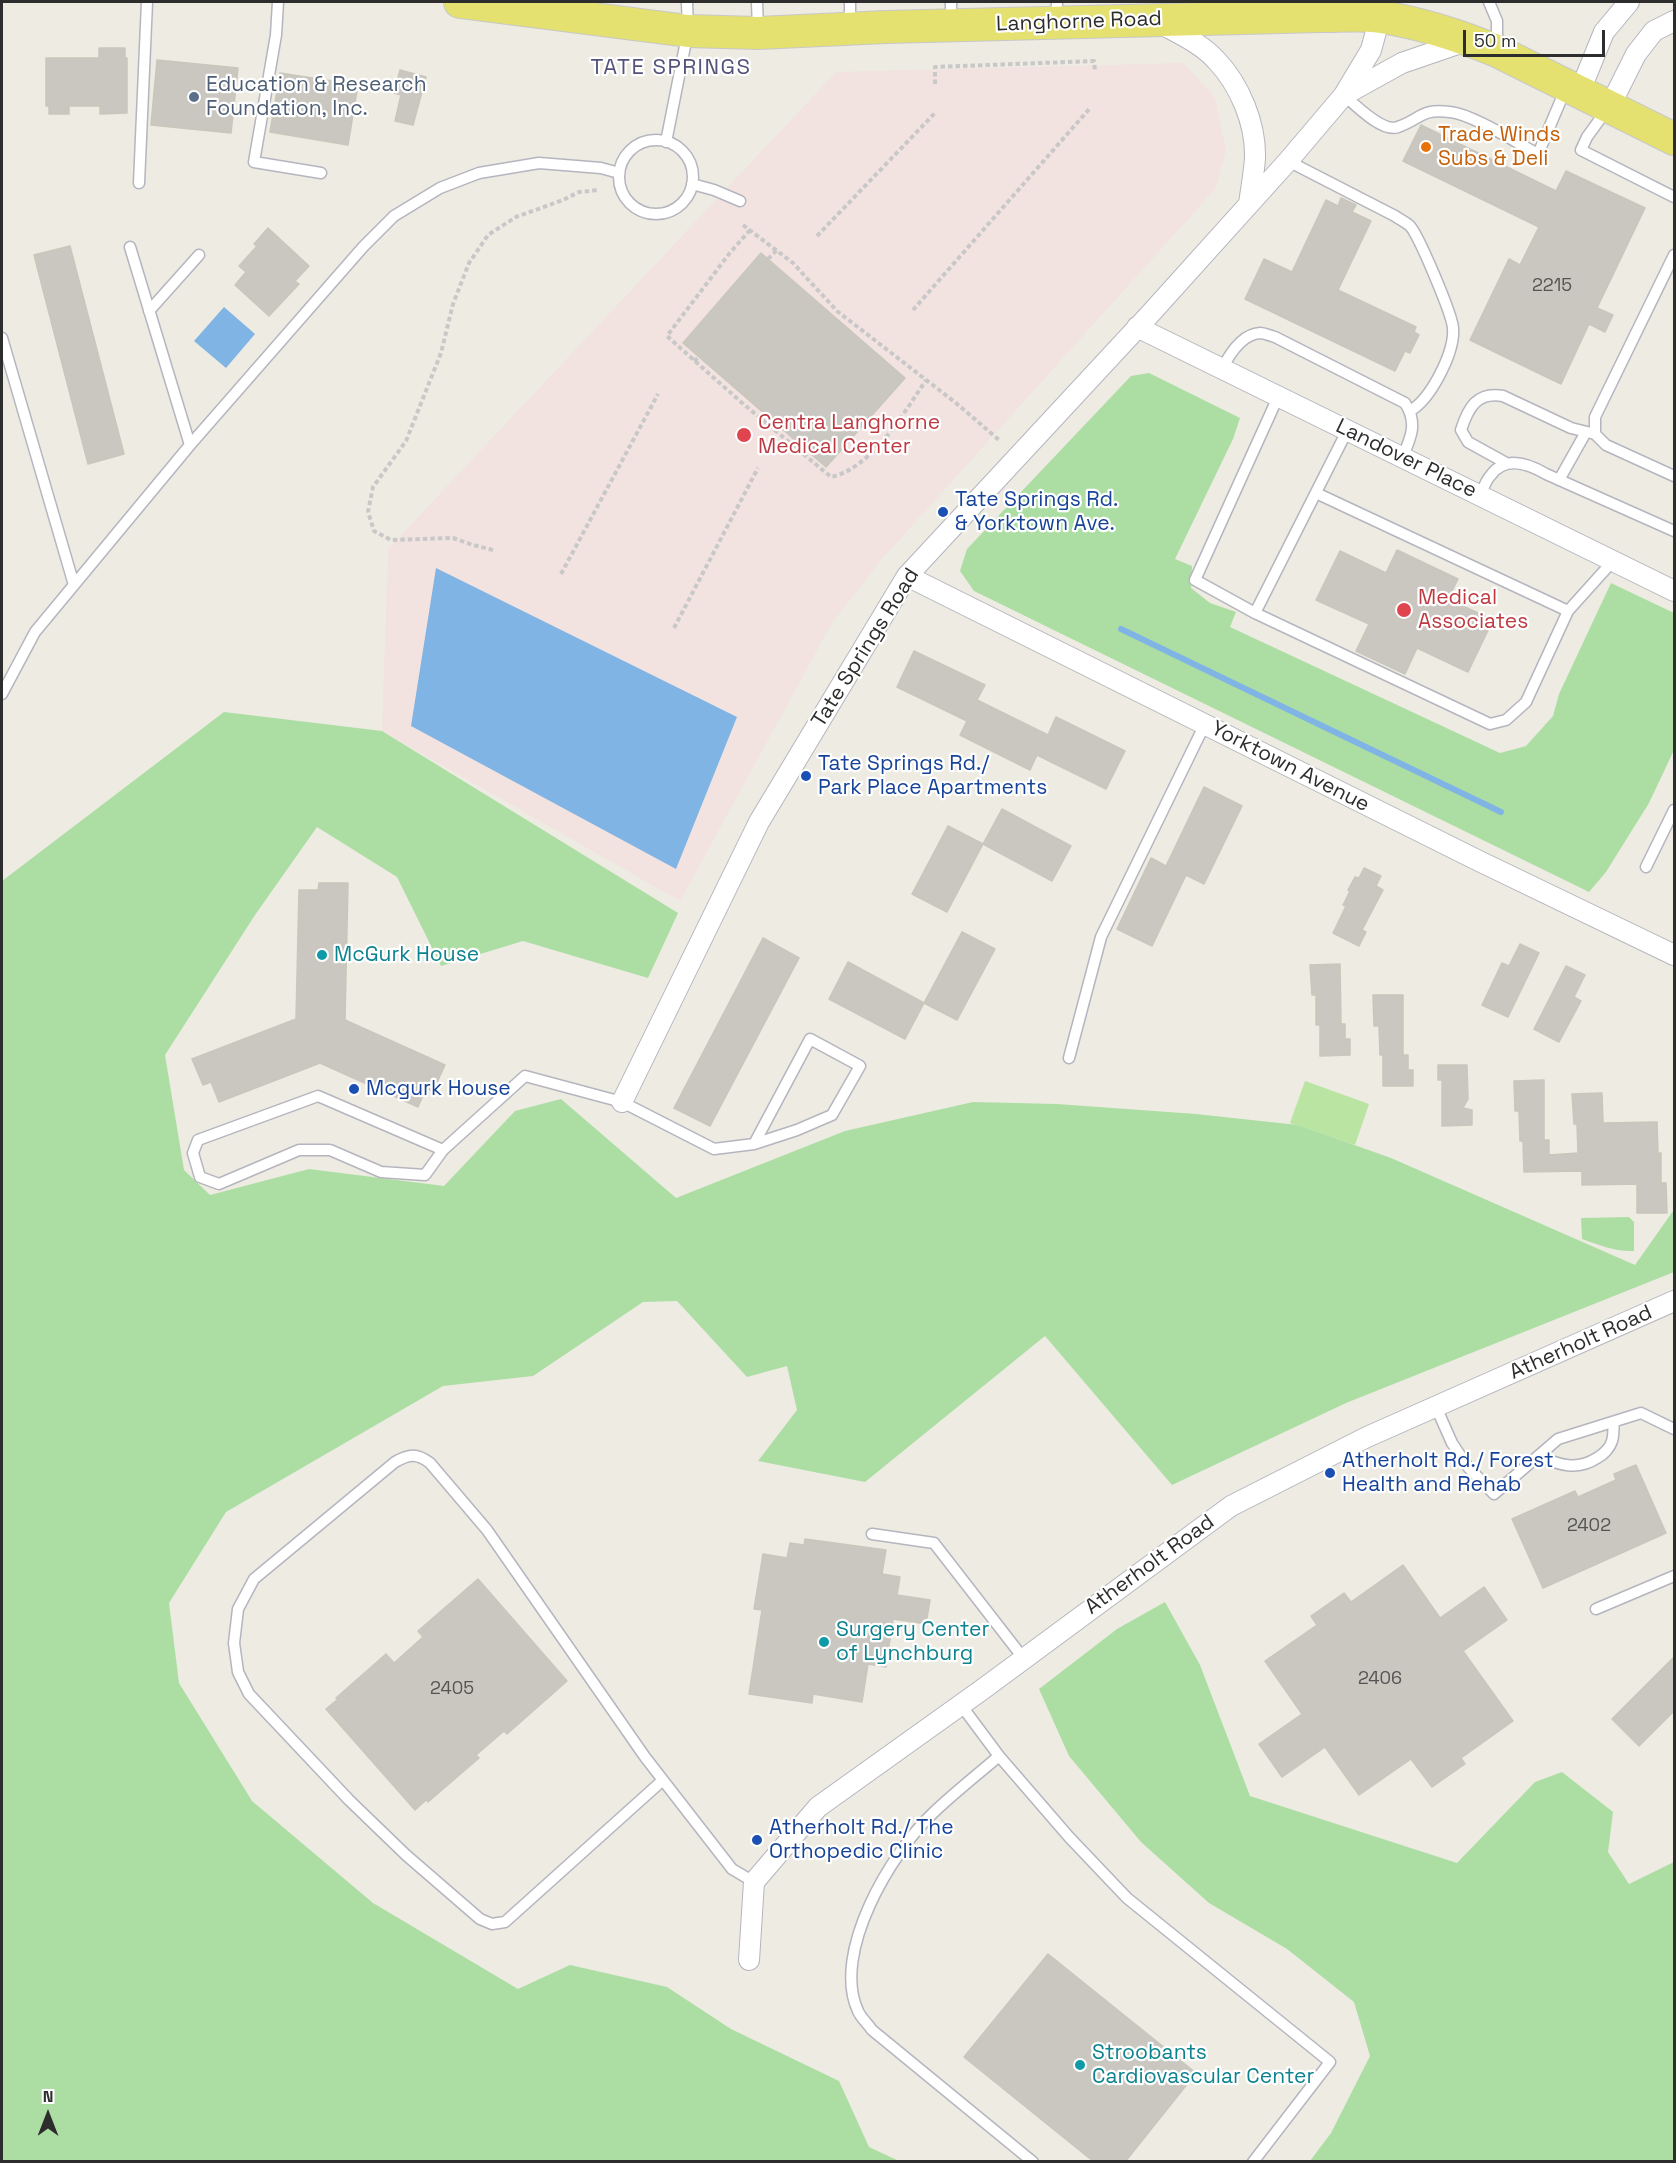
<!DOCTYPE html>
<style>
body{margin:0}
#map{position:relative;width:1676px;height:2163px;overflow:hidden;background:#edebe2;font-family:"Space Grotesk",sans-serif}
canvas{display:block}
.frame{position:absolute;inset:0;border:3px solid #2d2d2d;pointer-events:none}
.north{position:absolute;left:18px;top:2085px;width:60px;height:60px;-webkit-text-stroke:4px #fff;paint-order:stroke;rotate:0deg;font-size:16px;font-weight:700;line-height:24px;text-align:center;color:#2d2d2d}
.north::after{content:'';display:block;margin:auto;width:21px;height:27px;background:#2d2d2d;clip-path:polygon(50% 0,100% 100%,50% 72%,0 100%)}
.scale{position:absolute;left:1463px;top:30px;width:142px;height:27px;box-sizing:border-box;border:3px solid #2d2d2d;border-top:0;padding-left:8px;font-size:18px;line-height:21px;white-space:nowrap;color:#2d2d2d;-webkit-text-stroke:4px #fff;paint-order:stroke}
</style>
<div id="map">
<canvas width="1676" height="2163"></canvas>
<div class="frame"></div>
<div class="north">N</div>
<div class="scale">50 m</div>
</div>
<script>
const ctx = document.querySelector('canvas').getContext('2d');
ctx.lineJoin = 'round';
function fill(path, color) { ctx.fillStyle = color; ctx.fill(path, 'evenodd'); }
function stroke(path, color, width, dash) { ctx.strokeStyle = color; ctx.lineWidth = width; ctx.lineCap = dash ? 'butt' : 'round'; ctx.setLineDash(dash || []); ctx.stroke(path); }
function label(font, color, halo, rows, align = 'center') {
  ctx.font = font + ' "Space Grotesk",sans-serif'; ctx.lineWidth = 4.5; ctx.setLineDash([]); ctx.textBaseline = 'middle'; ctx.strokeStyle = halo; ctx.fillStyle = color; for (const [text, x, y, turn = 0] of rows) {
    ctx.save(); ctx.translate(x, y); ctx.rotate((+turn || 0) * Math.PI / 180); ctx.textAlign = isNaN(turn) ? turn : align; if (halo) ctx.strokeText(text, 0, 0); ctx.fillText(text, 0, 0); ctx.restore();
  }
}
fill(new Path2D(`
 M1184,63l31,35 11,53 -10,37 -334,371 -50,64 -152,278 -298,-170 6,-182 448,-477z`), '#f2e3e0');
fill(new Path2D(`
 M1149,373l91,45 -7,21 -58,120 17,7 -1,22 19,15 26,9 -6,15 270,126 26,-7 27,-30 6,-22 52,-111 63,30v137l-25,53 -43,69 -17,20 -615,-301 -14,-20 7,-22 164,-173z
 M224,712l158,19 296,182 -30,65 -125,-37 -82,25 -44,-89 -80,-50 -62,88 -90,140 19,115 26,25 99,-26 135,17 71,-75 46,-12 115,99 169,-67 128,-29 84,2 139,10 102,11 93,33 244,107 38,-54 1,-12v73l-328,131 -174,82 -127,-149 -180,146 -107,-21 39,-51 -10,-44 -40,11 -70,-76 -34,1 -110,74 -90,10 -217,126 -57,91 10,80 73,118 121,102 145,86 52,-24 97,22 64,42 108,52 30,66 30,14 -897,1v-1281z
 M1629,1217l5,5v29c-18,1 -35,-6 -52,-12l-1,-21z
 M1165,1602l35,63 50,131 207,67 78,-81 27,-10 51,40 -5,40 21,32 45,-22v299h-364l21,-28 39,-77 -16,-54 -67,-53 -78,-46 -68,-61 -72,-86 -30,-67 78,-60z`), '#acdea4');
fill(new Path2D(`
 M1305,1081l64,23 -14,41 -65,-22z`), '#b9e4a1');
fill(new Path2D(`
 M224,307l31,27 -29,34 -32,-27z
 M436,568l301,149 -61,152 -265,-143z`), '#80b4e4');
stroke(new Path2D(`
 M1121,629l380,183`), '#80b4e4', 6);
const building = new Path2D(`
 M99,48h26v10h2v55l-27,1v-8h-31v8h-20v-8h-3v-48h53z
 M157,60l81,8 -7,65 -80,-8z
 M400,70l26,7 -13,48 -18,-4 6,-26 -7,-2z
 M280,73l78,12 -10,60 -78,-13z
 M1421,125l135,66 10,-20 79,37 -48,100 16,7 -8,17 -16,-8 -28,60 -91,-44 39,-81 11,6 19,-38 -136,-66z
 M1341,198l15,7 -4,7 19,9 -33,69 78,37 -2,5 5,3 -9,18 -5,-2 -10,20 -150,-72 19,-40 28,13 34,-72 12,6z
 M268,228l41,38 -14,15 4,3 -30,32 -34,-31 11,-13 -7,-6 18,-20 -3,-2z
 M70,246l54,208 -36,10 -54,-209z
 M761,253l144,125 -79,89 -143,-124z
 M1397,550l61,29 -10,20 45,21 -25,52 -51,-24 -12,26 -49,-23 13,-27 -53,-24 24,-49 46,22z
 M914,651l71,34 -8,15 71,35 8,-18 69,34 -19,38 -69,-34 -7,15 -70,-35 7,-14 -70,-34z
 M1204,787l38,19 -38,78 -18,-9 -34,71 -35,-17 34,-71 15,8z
 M1002,809l69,37 -19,35 -69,-37z
 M948,826l35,18 -36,68 -35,-18z
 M1364,868l17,8 -5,10 7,4 -21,40 4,2 -7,14 -26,-13 13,-27 -3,-1 7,-14 -2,-1 7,-13 4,1z
 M319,883h29l-3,137 100,45 -12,26 -7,-3 -8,19 -98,-44 -101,39 -8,-20 -8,3 -11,-26 104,-40 3,-129h19z
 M962,932l33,17 -38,71 -33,-17z
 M763,938l36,20 -89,168 -36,-18z
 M1520,944l19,9 -31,64 -26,-12 20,-42 7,3z
 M848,962l76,41 -19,36 -76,-40z
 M1340,964l1,60h4v15h5v16l-30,1v-31h-4v-30h-4l-2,-30z
 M1566,966l19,9 -11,22 7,4 -22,41 -25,-13z
 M1373,995h30v60h5v15h5v16h-30v-31h-3l-1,-29h-5z
 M1438,1065h29l1,34 -5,9 9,2v15l-30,1v-46h-4z
 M1544,1080v60h5v15l29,-2 -1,-29h-3l-2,-30 30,-1 1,30 54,-1 1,31h3v30h5l1,30h-30v-29l-55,1v-14l-58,1 -1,-31h-3l-1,-30h-4l-1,-30z
 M1636,1465l30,68 -123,55 -31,-69 63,-28 3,6 38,-17 -2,-6z
 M805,1539l81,11 -4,24 18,3 -3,18 33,5 -4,24 -33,-5 -7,48 -18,-3 -6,38 -49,-8 -1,9 -63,-9 13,-84 -8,-1 9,-55 24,4 3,-15 14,2z
 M1403,1565l37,53 44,-31 23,33 -44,31 50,70 -52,37 4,6 -33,23 -21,-28 -52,36 -34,-48 -43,30 -23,-33 43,-30 -37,-53 52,-36 -6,-9 33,-23 7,9z
 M478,1579l89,102 -60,53 -3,-3 -28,24 3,3 -51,44 -2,-2 -11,10 -89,-101 12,-10 -2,-1 50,-44 8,9 29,-26 -5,-6z
 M1674,1657v54l-35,35 -27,-27z
 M1048,1954l148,119 -71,89h-31l-130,-105z`);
fill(building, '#c9c7c0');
stroke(building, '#c9c7bb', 1.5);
const service = new Path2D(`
 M278,2l-2,33 -22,127 67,11
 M757,2l1,28
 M850,2v23
 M951,2v20
 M1489,2l8,19v27
 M1056,20l1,-18
 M1344,95c11,10 39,38 54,32 23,-8 23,-19 52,-15 22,2 67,31 88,42l28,-66
 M1608,108l-21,29 -6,13 93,47
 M619 177a37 37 0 1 1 74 0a37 37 0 1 1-74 0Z
 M666,142l22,-111 -1,-29
 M1288,161l107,55c4,3 11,6 15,10 9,10 42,88 43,102 2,24 -22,71 -43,83
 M139,183l8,-181
 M692,184l22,6 26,11
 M130,247l60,198
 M1674,255l-79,162v17l11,11 68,31
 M149,311l50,-56
 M2,338l72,247
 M1222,369c7,-14 20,-35 38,-36 5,0 10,3 15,4l130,66c13,20 6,35 -3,55
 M1347,431l-92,182 235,111 16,-4 20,-18 42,-91 45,-50
 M1506,463l-38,-21 -7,-12c7,-22 16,-39 42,-34l68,32 24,6
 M1559,480l27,-48
 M1316,493l252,118
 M1480,496c3,-7 6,-16 11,-21 15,-20 38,-11 55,-1l128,57
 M1255,613l-60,-33 83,-183
 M2,694l33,-62 155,-187 173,-198 31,-31 46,-28 39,-15 60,-10 62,5 18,5
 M1646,867l28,-57
 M1069,1058l32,-121 104,-213
 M443,1150l-125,-54 -120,44 -5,13 7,24 19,7 80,-34h31l51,22 44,3 18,-25 82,-74 97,26 92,47 40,-5 43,-14 35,-15 28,-49 -50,-27 -56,105
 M1436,1407l16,36 16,24 26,27 64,-55 83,-26 33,16
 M1539,1456c20,9 38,15 58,2 6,-3 13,-10 15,-17 2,-6 1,-13 2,-19
 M872,1534l62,9 90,116
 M1596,1609l78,-33
 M961,1705l38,51 70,81 58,61 203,164 -77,100
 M999,1756c-22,19 -45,37 -66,57 -42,40 -102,140 -75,198 3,7 10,13 14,19l161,132
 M663,1780l-158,142 -13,2 -12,-5 -74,-64 -57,-55 -100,-106 -11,-22 -4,-29 4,-34 16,-30 141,-117c14,-8 22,-9 35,1l57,67 158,227 87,112 22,13`);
const minor = new Path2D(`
 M1158,22c19,11 43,21 58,38 24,25 40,64 39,98 -1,15 -4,31 -6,46
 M1580,91l24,-59 25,-30
 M1346,94l56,-31 67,-23
 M1610,106l26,-52 18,-23 20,-10
 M1137,327l537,264
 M907,576l570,284 197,95
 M622,1102l137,-280 148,-246 244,-263 137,-152 56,-66 27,-45 9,-33
 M749,1960l5,-78 64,-75 165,-118 248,-183 136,-69 307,-136`);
const primary = new Path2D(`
 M460,2l228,29 70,2 128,-6 435,-11c20,0 41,-2 60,1 40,6 79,19 116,34l177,88`);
stroke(service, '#b5b5bf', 13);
stroke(minor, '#b5b5bf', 22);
stroke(primary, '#c8c8c8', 34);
stroke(new Path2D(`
 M935,84v-17l159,-6 1,10
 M743,225l50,38 44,48 119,92 43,37
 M750,230l-21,24 -62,82 74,66 90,75c41,-9 73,-64 95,-97
 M817,236l118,-123
 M768,259l9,-9
 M913,310l178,-203
 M694,361l5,-4
 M493,550l-20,-5 -20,-7 -62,2 -17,-9 -6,-19 5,-25 33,-46 35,-88 12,-49 16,-41 19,-28 28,-18 47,-17 16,-8 19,-2
 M561,574l97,-180
 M674,628l84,-160`), '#c8c8c8', 4, [4.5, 3]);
stroke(service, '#fff', 10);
stroke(minor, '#fff', 20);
stroke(primary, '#e4e170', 32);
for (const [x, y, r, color] of [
 [194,97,6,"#5c6f8a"],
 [1426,147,6,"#e8710a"],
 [744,435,8,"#e0444e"],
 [943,512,6,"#1a4fb4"],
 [1404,610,8,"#e0444e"],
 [806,776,6,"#1a4fb4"],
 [322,955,6,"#0f9aa8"],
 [354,1089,6,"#1a4fb4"],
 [1330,1473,6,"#1a4fb4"],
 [824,1642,6,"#0f9aa8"],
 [757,1840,6,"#1a4fb4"],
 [1080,2065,6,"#0f9aa8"]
]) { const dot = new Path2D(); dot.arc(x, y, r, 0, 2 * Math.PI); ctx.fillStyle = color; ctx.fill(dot); stroke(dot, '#fff', 2); }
label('18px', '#545452', null, [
 ["2215",1552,286],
 ["2402",1589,1526],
 ["2406",1380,1679],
 ["2405",452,1689]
]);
label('21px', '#2d2d2d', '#fff', [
 ["Langhorne Road",1079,22,-2],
 ["Landover Place",1406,459,26],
 ["Tate Springs Road",866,648,-58],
 ["Yorktown Avenue",1290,767,27],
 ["Atherholt Road",1581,1343,-24],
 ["Atherholt Road",1150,1565,-36]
]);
label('21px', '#4e5e75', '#fff', [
 ["Education & Research",206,85],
 ["Foundation, Inc.",206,109]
], 'left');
label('21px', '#c56008', '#fff', [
 ["Trade Winds",1438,135],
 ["Subs & Deli",1438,159]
], 'left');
label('21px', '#be3a42', '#fff', [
 ["Centra Langhorne",758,423],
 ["Medical Center",758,447],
 ["Medical",1418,598],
 ["Associates",1418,622]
], 'left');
label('21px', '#164399', '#fff', [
 ["Tate Springs Rd.",955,500],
 ["& Yorktown Ave.",955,524],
 ["Tate Springs Rd./",818,764],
 ["Park Place Apartments",818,788],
 ["Mcgurk House",366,1089],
 ["Atherholt Rd./ Forest",1342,1461],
 ["Health and Rehab",1342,1485],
 ["Atherholt Rd./ The",769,1828],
 ["Orthopedic Clinic",769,1852]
], 'left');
label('21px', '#0d838f', '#fff', [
 ["McGurk House",334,955],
 ["Surgery Center",836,1630],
 ["of Lynchburg",836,1654],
 ["Stroobants",1092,2053],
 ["Cardiovascular Center",1092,2077]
], 'left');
ctx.letterSpacing = '1.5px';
label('22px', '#53527a', '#fff', [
 ["TATE SPRINGS",671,68]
]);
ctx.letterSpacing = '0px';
</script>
